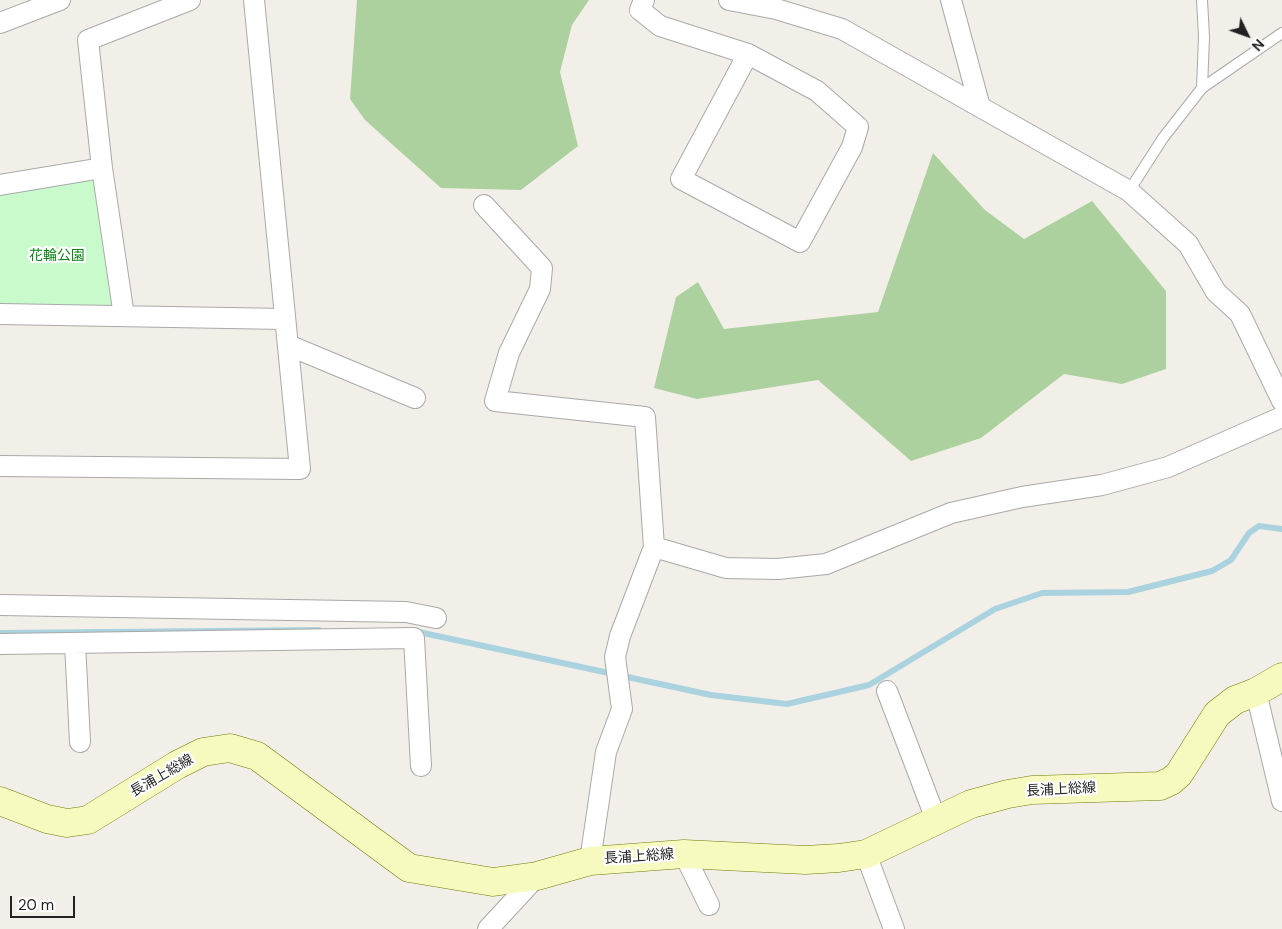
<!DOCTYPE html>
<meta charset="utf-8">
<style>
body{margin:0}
#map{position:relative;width:1282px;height:929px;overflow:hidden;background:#f2efe9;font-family:"DM Sans",sans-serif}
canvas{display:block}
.north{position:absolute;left:1222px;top:10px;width:50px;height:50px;-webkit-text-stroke:4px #fff;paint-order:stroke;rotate:132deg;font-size:14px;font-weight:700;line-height:20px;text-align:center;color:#222}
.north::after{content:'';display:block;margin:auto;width:18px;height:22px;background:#222;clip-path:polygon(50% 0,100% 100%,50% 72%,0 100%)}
.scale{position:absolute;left:10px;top:896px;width:65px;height:22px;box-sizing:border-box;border:2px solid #222;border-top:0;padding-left:6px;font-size:15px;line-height:18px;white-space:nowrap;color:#222;-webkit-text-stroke:4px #fff;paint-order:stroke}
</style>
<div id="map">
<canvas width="1282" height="929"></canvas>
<div class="north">N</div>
<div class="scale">20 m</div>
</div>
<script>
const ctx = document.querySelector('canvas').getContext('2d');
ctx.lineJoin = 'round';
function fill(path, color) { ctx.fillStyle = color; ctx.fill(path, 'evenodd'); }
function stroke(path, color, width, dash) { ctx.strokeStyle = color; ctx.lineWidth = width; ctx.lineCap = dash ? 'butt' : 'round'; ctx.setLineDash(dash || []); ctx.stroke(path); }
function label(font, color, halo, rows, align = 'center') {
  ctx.font = font + ' "DM Sans","Noto Sans JP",sans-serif'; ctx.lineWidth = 4.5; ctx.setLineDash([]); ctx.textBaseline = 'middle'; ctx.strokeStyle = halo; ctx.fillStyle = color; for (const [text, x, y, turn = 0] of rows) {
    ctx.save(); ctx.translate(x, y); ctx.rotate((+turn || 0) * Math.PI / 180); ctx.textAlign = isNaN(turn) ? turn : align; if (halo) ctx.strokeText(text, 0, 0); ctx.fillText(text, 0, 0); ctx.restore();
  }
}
fill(new Path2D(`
 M357,0h232l-17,25 -12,47 18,74 -57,44 -80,-2 -76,-68 -15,-21z
 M933,153l52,57 39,29 68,-38 74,90v78l-44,15 -58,-10 -83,64 -70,23 -93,-81 -121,19 -43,-11 22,-91 22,-15 26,47 154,-17z`), '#add19e');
fill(new Path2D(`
 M102,168l22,148 -124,-2v-129z`), '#c8facc');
stroke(new Path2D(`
 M414,631l297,64 76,9 82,-19 126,-76 47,-16 86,-1 84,-21 19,-11 18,-27 10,-7 23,3
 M0,633l319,-3`), '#aad3df', 6);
const lane = new Path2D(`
 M1202,88l2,-51 -2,-37
 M1129,191l34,-53 39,-50 80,-55`);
const street = new Path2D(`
 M644,0l-4,10 20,16 88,28 69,37 41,36 -6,20 -52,95 -119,-63 67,-125
 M729,0l47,9 66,20 287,162 59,53 28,48 24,22 42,87
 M951,0l29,107
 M0,23l60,-23
 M0,185l102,-17
 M484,205l58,63 -2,21 -31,64 -14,48 150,16 9,130 -34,89 -5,21 7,52 -16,43 -16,109
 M0,314l285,5
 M124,316l-22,-148 -14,-128 102,-40
 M288,345l127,53
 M0,466l300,3 -46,-469
 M654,547l72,21 52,1 48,-5 125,-51 71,-16 80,-12 66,-18 114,-50
 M0,605l406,7 30,6
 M75,643l5,99
 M0,644l414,-6 7,128
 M887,691l50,131
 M1256,692l26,109
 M684,854l25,51
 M866,854l28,75
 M488,929l49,-53`);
const secondary = new Path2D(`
 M0,801l47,18 20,4 21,-3 89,-55 26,-13 27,-4 27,8 152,112 84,14 44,-6 53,-15 94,-7 121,6 34,-2 27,-4 105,-50 37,-10 24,-4 128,-4 11,-5 8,-7 38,-60 18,-14 21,-8 26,-15`);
stroke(lane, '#a9a9a9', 12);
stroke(street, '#a9a9a9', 22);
stroke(secondary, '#707d05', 29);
stroke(lane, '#fff', 10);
stroke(street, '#fff', 20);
stroke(secondary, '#f7fabf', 28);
label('14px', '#0c8416', '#fff', [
 ["花輪公園",57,256]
]);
label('14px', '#222', '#fff', [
 ["長浦上総線",162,776,-30],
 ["長浦上総線",1061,790,-3],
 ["長浦上総線",639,857,-4]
]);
</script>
